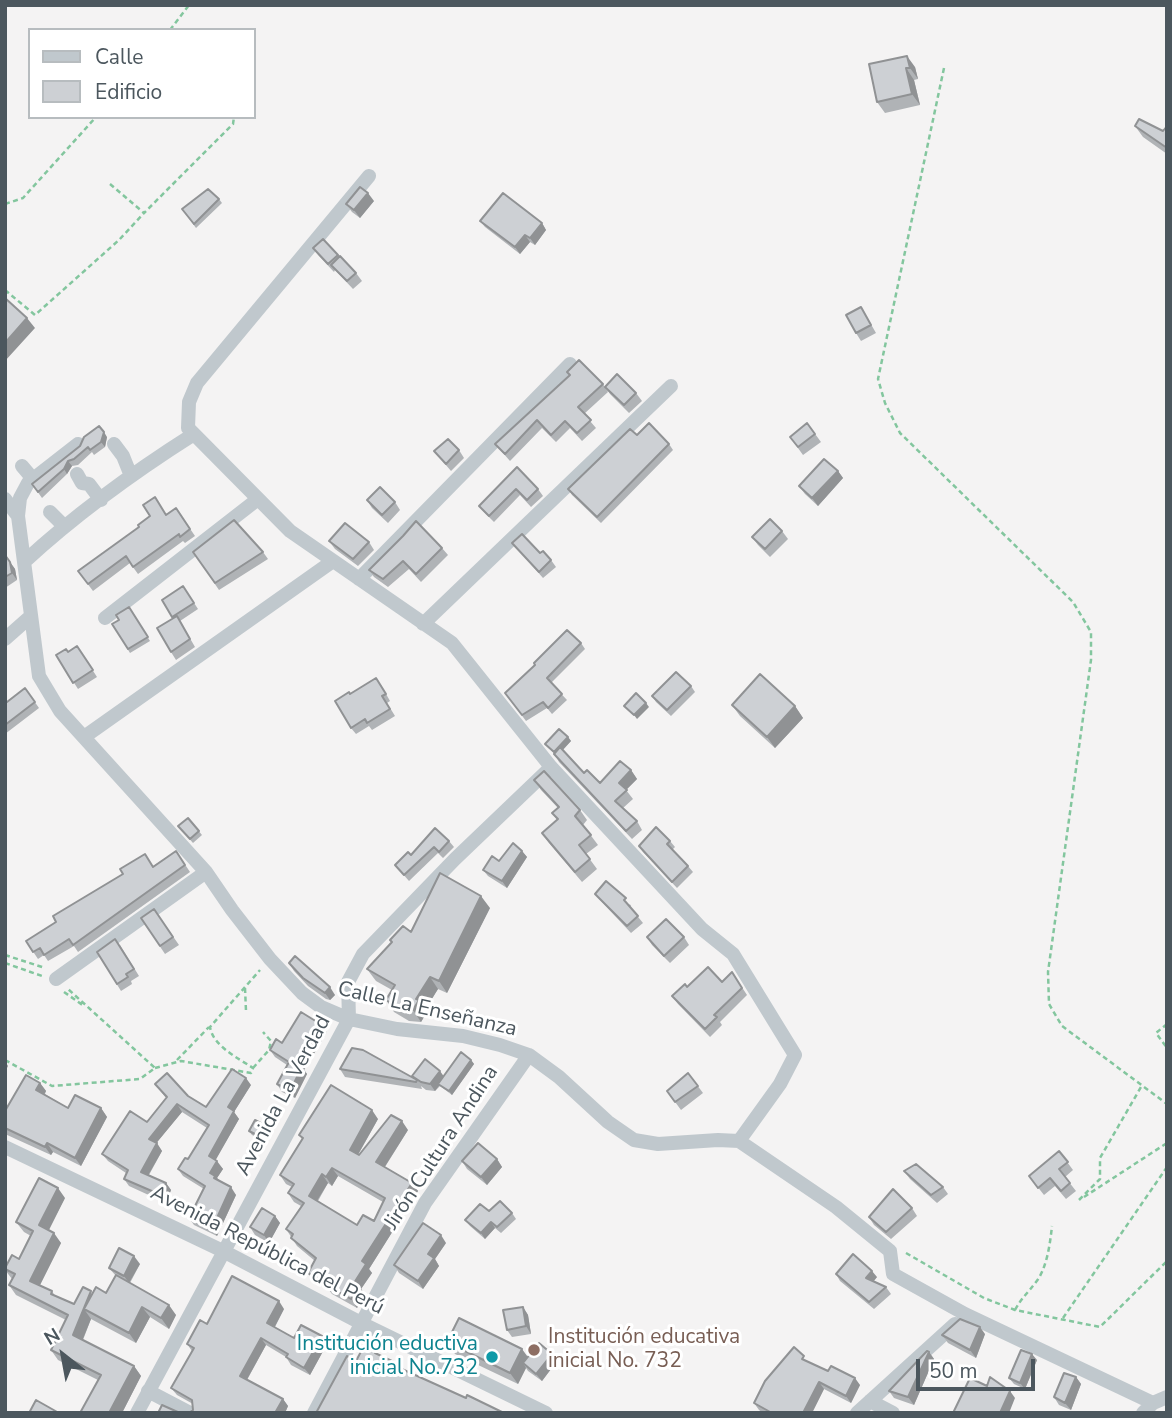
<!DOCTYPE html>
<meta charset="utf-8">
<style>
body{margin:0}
#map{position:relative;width:1172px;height:1418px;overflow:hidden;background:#f4f3f3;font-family:"Nunito Sans",sans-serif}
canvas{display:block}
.frame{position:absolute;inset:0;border:7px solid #4c575e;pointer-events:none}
.legend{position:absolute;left:28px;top:28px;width:228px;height:91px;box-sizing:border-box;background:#fff;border:2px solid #b7bcbf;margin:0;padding:9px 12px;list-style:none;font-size:21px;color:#4c575e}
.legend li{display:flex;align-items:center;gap:14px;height:35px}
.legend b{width:35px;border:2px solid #b7bcbf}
.north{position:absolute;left:28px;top:1320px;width:70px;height:70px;-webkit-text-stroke:5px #fff;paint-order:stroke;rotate:329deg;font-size:19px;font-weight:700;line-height:28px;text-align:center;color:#4c575e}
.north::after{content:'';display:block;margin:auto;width:24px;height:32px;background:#4c575e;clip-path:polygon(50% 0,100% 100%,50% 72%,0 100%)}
.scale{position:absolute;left:916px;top:1359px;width:119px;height:32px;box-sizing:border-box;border:4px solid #4c575e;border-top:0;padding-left:9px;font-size:21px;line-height:24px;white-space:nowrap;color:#4c575e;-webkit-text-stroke:5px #fff;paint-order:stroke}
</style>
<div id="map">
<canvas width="1172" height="1418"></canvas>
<div class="frame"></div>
<ul class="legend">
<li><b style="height:9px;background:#c0c8cd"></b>Calle</li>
<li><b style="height:19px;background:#cdd0d4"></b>Edificio</li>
</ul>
<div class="north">N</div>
<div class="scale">50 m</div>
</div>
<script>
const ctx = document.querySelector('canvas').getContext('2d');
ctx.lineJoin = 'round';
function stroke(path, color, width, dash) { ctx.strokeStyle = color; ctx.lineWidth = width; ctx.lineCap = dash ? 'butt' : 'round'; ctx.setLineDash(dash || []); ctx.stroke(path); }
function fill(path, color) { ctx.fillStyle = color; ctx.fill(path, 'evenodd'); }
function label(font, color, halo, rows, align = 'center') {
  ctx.font = font + ' "Nunito Sans",sans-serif'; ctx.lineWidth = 6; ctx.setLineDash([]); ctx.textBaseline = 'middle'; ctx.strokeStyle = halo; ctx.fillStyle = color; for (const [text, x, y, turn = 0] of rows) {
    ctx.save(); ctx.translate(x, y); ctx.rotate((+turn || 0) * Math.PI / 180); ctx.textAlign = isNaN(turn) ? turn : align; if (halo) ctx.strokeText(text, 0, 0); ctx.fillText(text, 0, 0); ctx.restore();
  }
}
stroke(new Path2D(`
 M170,30l19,-25
 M944,68l-66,311 7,24 15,30 173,169 18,30v28l-43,312 1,32 13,22 105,78
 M110,184l34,29 89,-89 1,-7
 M5,204l18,-6 73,-81
 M5,290l30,25 84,-75 25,-27
 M5,955l40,13
 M5,963l37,13
 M245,988l1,23
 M64,992l20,14
 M1167,1024l-11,9 11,15
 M5,1060l47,26 88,-7 15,-11 -87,-79
 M177,1060l32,-33
 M155,1068l26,-7 70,12 2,-5c-15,-10 -40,-22 -43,-41l50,-57
 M253,1068l16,-18 2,-9 -8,-9
 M1084,1197l83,-54
 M1079,1200l21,-21v-21l41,-71
 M906,1253l78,45 31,12 85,17 67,-66
 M1015,1310c7,-13 13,-17 21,-28 11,-14 14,-38 16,-56
 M1063,1318l104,-151`), '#83c69e', 2.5, [5, 3.5]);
stroke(new Path2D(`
 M369,176l-172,207 -8,19 -1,26 102,103 162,112 99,124 151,162 31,25 62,101 -15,29 -41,57
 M114,444l9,12 8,20
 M22,466l11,13
 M77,474l5,9 7,1 12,16
 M5,499l13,17 21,160 21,35 146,161 26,38 38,49 32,34 19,14 28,12 48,10 66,7 37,9 29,10 30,22 49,45 26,18 24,4 60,-4 21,1 97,66 54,44 3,23 72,40 188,89
 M50,512l14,14
 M18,516l2,-18 8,-15 50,-39
 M24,562c52,-48 110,-90 170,-128
 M359,579l211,-215
 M105,618l153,-119
 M423,624l248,-238
 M5,639l26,-23
 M84,737l249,-176
 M56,979l150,-107
 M5,1147l218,104 138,72 185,90
 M148,1391l42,22
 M870,1401l23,12
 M137,1413l212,-394 -1,-37 15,-28 92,-95 92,-88
 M314,1413l111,-210 104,-148
 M857,1413l98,-89
 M1143,1413l10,-10 14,-6`), '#c0c8cd', 14);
fill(new Path2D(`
 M869,64l46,3 3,12 -4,1 6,25 -35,8 -8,-11z
 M1135,126l28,5 4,-5v28l-24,-17z
 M219,199l3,4 -26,25 -14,-19z
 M374,201l-14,17 -8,-6 -6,-8z
 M480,221l62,2 4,7 -11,15 -5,-3 -10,12 -35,-27z
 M323,239l33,34 6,8 -9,8 -18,-19 -1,2 -15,-16 -6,-8z
 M861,307l15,26 -15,8 -5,-8z
 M603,384l5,8 -24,22 12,14 -14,13 -12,-13 -14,14 -14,-14 -32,33 -15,-17z
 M605,387l31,6 6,8 -13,12 -19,-19z
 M807,423l14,19 -18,13 -13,-18z
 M637,435l32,9 4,6 -72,73 -29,-28 -4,-6z
 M107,437l-2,10 -11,8 -2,-3 -14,13 -6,1 -5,8 -25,24 -10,-14 48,-38z
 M459,450l5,8 -13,13 -17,-20z
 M517,467l21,22 5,7 -12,11 -11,-12 -26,27 -10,-10 -5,-6z
 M838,471l5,7 -25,28 -13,-12 -6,-8z
 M367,500l28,2 5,8 -12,13 -16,-15z
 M176,508l19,28 -10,7 -2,-2 -45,33 -8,-11 -37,28 -15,-20z
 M782,531l6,8 -18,18 -12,-12 -6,-8z
 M329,541l40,1 5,8 -16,16 -23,-17z
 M512,543l28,10 11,7 5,7 -13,11z
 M442,548l6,7 -27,27 -12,-13 -21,18 -14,-10 -5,-7z
 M193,552h70l5,7 -49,31z
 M5,555l10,14 2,11 -12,8z
 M183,586l15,23 -18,12 15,26 -19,13 -5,-8 2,-34 -11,-18z
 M129,607l21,34 -20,12 -18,-29 7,-4z
 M581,643l4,6 -34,34 16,17 -15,14 -5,-6 -21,13 -21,-28z
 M77,646l20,31 -19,12 -22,-34 12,-3z
 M381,685l9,16 -3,2 8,13 -23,14 -3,-4 -13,8 -5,-6 -1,-34z
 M691,686l4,6 -24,24 -15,-14 -4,-6z
 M25,688l14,20 -34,26v-34l2,2z
 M732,705l63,1 8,12 -28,30 -35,-32z
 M568,737l3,4 -8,9 21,23 16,10 31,-13 6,9 -11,11 7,9 -10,9 14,13 5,9 -10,9 -73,-77 -5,-9 -9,-9z
 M534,780l46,30 7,10 -4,5 15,20 -12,9 11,15 -15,13 -33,-39 -7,-10 15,-13 -5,-7 6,-5 -17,-18z
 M188,818l14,17 -9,8 -15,-17z
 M449,841l5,6 -11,11 -5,-5 -29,28 -14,-16 16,-10z
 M670,841l5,6 -3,3 16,16 5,6 -16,16 -34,-36 -4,-6z
 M176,851l14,21 -112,80 -4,-6 -26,15 -4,-6 -6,4 -12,-18 127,-75z
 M522,851l5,6 -20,31 -19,-12 -5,-6 16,-9z
 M595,894l36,11 -1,2 13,16 -12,10 -31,-33z
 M490,908l-43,85 -9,-4 -13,21 2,2 -6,10 -12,-1 -15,-9 -8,-12 6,-10 -16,-9 -9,-12 25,-26 -2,-3 21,-8z
 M154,909l25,36 -14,9 -24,-36z
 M647,937h37l5,8 -19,18 -18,-18z
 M120,945l19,31 -8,5 1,3 -11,7 -24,-39z
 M289,963l46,32 -5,5 -4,-1 -18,-13 -14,-15z
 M732,972l15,23 -27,27 2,3 -12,12 -32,-33 -6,-8 15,-9 35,-5z
 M327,1032l-23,38 3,4 -12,24 -13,-6 -5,-8 10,-19 -12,-8 -5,-7 12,-7z
 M471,1060l3,4 -22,31 -12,-9 -5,5 -9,-1 -5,-4 1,3 -77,-12 -5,-8 74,10 -2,-3h32z
 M688,1073l15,20 -22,17 -14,-19z
 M40,1083l6,8 -1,3 23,14h33l6,9 -26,49 -28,-14 -2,3 -46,-21v-23z
 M155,1084l33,12 18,11 45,-22 -17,27 5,7 -24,41 8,9 -6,9 19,17 -19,41 -23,-11 -5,-7 15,-29 -21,-13 -5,-7 10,-10 19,-31 -25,-16 -26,31 6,8 -13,24 17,8 5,7 -5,13 -37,-17 -5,-7 2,-6 -18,-12 -6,-7 45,-32 19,-24z
 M378,1119l-20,36 50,-25 -23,37 27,16 6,8 -49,78 3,4 -11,16 4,5 -8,14 -25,-14 -3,-4 -15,-8 -6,-9 7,-12 -18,-15 -11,-17 15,-23 -7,-4 -6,-9 4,-6 -6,-3 -6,-9 22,-36 -3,-4zM338,1176l45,26 -9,19 -17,4 -39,-24 10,-18 4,3z
 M268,1127l3,3 -6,11 -13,-6 -3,-4z
 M1059,1151l14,19 -8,7 11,14 -10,8 -11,-13 -11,9 -15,-19z
 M497,1159l5,8 -15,18 -20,-16 -5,-8z
 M904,1171l39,16 5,7 -11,9 -27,-24z
 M65,1198l-17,32 13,13 -21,42 12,6 3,5 19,8 19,-11h13l10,-17 -7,-8 31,-4 -10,19 46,32 -7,14 -19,-12 -14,26 -45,-24 -8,21 51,26 7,10 -19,37h-42l18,-33 -40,-20 -7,-10 15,-30 -50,-25 -7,-10 3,-6 -7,-9 14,-11 12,-23 -7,-4 -8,-10z
 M912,1208l5,8 -26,23 -17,-14 -5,-8z
 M489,1211l23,2 4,6 -15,14 -6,-5 -10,11 -15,-13 -5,-6z
 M275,1216l5,7 -11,20 -14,-8 -5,-8z
 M446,1243l-11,16 4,7 -16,23 -24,-16 -5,-8z
 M836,1274l41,3 -3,4 12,6 5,7 -17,15 -34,-28z
 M523,1307l5,8 3,19 -19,3 -5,-7z
 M284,1309l-9,18 19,11 33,6 -17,31 -19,-10 -5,-8 -20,-12 -19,35 36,19 5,7 -3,7h-96l4,-3v-6l-16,-9 -6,-7 21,-37 -5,-7 20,-20z
 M985,1334l-9,24 -28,-15 -6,-8z
 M447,1342l81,15 24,-3 5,7 -15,20 -14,-10 -2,-3 -8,16 -63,-30z
 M929,1352l5,7 -20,46 -20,-7 -5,-7z
 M1037,1360l-12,29 -11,-5 -5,-6z
 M809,1362l51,23 -9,18 -27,-14 -12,24h-49l-4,-3 -5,-7z
 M1076,1377l5,7 -10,26 -12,-5 -5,-8z`), '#b0b3b6');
fill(new Path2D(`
 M907,56l8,11 3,12 -8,-11z
 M906,68l8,12 6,25 -8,-11z
 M368,193l6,8 -14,17 -6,-8z
 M542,223l4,7 -11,15 -5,-7z
 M525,235l5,7 -10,12 -5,-7z
 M27,318l8,10 -30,33v-18z
 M104,432l3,5 -2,10 -4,-5z
 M68,461l4,5 -5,8 -3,-5z
 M838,471l5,7 -25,28 -6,-8z
 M10,562l5,7 2,11 -5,-7z
 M646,703l3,4 -12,12 -3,-4z
 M795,706l8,12 -28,30 -8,-11z
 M568,737l3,4 -14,15 -3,-4z
 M631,770l6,9 -12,12 -6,-8z
 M522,851l5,6 -20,31 -5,-7z
 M481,896l9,12 -43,85 -8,-12z
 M430,977l8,12 -13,21 2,2 -6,10 -8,-12 3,-11z
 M330,987l5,8 -5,5 -5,-7z
 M322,1025l5,7 -23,38 -5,-7z
 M471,1060l3,4 -22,31 -3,-4z
 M5,1061l3,5 -3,6z
 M302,1067l5,7 -12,24 -5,-7z
 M440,1071l5,7 -10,13 -5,-7z
 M246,1078l5,7 -17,27 5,7 -25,44 -5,-7 19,-49z
 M40,1083l6,8 -4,7 -6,-8z
 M177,1104l5,8 -28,34 -5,-7z
 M101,1108l6,9 -26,49 -6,-8z
 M372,1110l6,9 -22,39 -6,-8z
 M402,1121l6,9 -26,41 -6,-9z
 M268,1127l3,3 -6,11 -2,-3z
 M47,1143l6,9 -2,3 -6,-8z
 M157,1143l5,8 -16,28 -5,-7z
 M497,1159l5,8 -15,18 -6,-8z
 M217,1161l6,8 -6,9 3,5 -1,2 -9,-12z
 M332,1168l6,8 -6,10 -6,-9z
 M322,1174l6,9 -13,21 -6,-8z
 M166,1183l5,7 -5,13 -5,-8z
 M412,1183l6,8 -49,78 3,4 -11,16 4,5 -8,14 -6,-9 3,-16 8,-22z
 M231,1187l5,8 -19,41 -5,-7z
 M58,1188l7,10 -19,38 -7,-11z
 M275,1216l5,7 -11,20 -5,-8z
 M491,1222l4,6 -10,11 -4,-6z
 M54,1233l7,10 -24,48 -7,-10z
 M441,1235l5,8 -11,16 4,7 -16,23 -5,-8 10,-27z
 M134,1256l6,8 -11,19 -5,-7z
 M872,1271l5,6 -6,7 -5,-6z
 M279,1301l5,8 -11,21 -6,-7z
 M169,1305l7,10 -7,14 -8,-11z
 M142,1307l8,10 -14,26 -7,-10z
 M523,1307l5,8 3,19 -5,-8z
 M84,1309l7,10 -11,27 -7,-11z
 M980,1327l5,7 -9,24 -6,-8z
 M322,1336l5,8 -17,31 -6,-7z
 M261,1338l5,7 -21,38 -5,-7z
 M522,1349l8,11 -7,3 3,5 -8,16 -8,-11z
 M929,1352l5,7 -20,46 -6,-8z
 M552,1354l5,7 -15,20 -6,-7z
 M1032,1354l5,6 -12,29 -5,-6z
 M134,1366l7,10 -19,37h-13z
 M1076,1377l5,7 -10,26 -6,-7z
 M855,1378l5,7 -9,18 -5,-7z
 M819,1382l5,7 -12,24h-7l-1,-2z
 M1010,1391l5,7 -6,15h-9z
 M283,1399l5,7 -3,7h-10z`), '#909294');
const building = new Path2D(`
 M907,56l3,12h-4l6,26 -35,8 -8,-38z
 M1139,119l24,12 4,-5v22l-32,-22z
 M360,187l8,6 -14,17 -8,-6z
 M208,189l11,10 -25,25 -12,-15z
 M503,193l39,30 -12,15 -5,-3 -10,12 -35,-26z
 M323,239l15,16 -10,9 -15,-16z
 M340,256l16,17 -9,8 -16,-16z
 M5,298l22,20 -22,25z
 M861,307l10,18 -15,8 -10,-18z
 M579,360l24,24 -25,23 13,13 -14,13 -12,-12 -14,14 -14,-15 -32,34 -10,-10 75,-69 -3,-3z
 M617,374l19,19 -12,12 -19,-18z
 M649,423l20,21 -72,73 -29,-28 62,-60 7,6z
 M807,423l8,11 -17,13 -8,-10z
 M99,426l5,6 -3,10 -11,8 -2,-3 -14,12 -6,2 -4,8 -26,23 -6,-8 48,-38 4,-9z
 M448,439l11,11 -13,14 -12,-13z
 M824,459l14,12 -26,27 -13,-12z
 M517,467l21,22 -11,11 -11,-11 -27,27 -10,-10z
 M380,487l15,15 -13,13 -15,-15z
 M155,497l11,18 10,-7 14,21 -10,8 -1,-3 -46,33 -7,-11 -38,28 -10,-13 61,-44 -1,-2 12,-9 -7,-11z
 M770,519l12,12 -17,18 -13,-12z
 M234,520l29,32 -48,31 -22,-31z
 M416,521l26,27 -26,26 -13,-13 -20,18 -14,-9 34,-34z
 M345,523l24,19 -16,17 -24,-18z
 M522,534l18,19 3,-2 8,9 -12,12 -27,-29z
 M5,555l5,7 2,11 -7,4z
 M183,586l11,17 -22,14 -10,-17z
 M129,607l19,30 -20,12 -16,-25 7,-4 -3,-5z
 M177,616l13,23 -19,13 -14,-24z
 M567,630l14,13 -34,35 15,16 -14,14 -5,-6 -21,13 -17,-22 30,-28 -1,-2z
 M77,646l16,24 -20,13 -17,-28 10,-6 2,3z
 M676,672l15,14 -24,24 -15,-14z
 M760,674l35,32 -28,31 -35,-32z
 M376,678l10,16 -4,2 8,13 -23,14 -2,-4 -14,9 -16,-27 14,-9 1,2z
 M25,688l10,14 -30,23v-25l2,2z
 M636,693l10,10 -12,12 -10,-9z
 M559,729l9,8 -14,15 -9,-8z
 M560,747l24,26 3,-3 13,13 20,-22 11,9 -12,13 8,7 -12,11 22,20 -11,10 -72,-77z
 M544,771l36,39 -5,6 16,19 -12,10 11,14 -15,13 -33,-39 16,-14 -6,-6 7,-6 -25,-27z
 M188,818l11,13 -9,8 -12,-13z
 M656,827l14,14 -3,3 21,22 -16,16 -33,-36z
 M435,828l14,13 -10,11 -5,-5 -30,28 -9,-10 13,-13 3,3z
 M513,843l9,8 -20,30 -19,-11 9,-14 7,5z
 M176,851l9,14 -112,80 -4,-6 -25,16 -4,-7 -7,4 -7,-11 30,-19 -3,-6 70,-42 -3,-5 25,-15 8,13z
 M440,873l41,23 -42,85 -9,-4 -14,22 3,1 -6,10 -12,-1 -15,-9 9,-15 -28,-16 25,-27 -2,-2 13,-14 8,6z
 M606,881l20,17 -2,2 14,16 -11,10 -32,-32z
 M154,909l19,28 -13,9 -19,-28z
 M666,919l18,18 -20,19 -17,-19z
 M115,939l19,30 -8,5 2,3 -11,7 -20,-32z
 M295,956l35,31 -5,6 -22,-15 -14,-15z
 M708,967l14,15 10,-10 10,16 -28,27 3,2 -12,12 -33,-33 13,-12 2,3z
 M301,1012l21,13 -23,38 -5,-1 8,5 -12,24 -13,-7 12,-22 -19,-12 6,-11 6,4z
 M352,1048l11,2 54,30 -1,2 -76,-13z
 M461,1052l10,8 -22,31 -11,-7z
 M425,1059l15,12 -10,13 -9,-2 -9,-6z
 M232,1069l14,9 -18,29 6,4 -25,45 8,5 -7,12 5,3 -1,2 17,9 -19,42 -23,-11 16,-32 -27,-17 7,-11 3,1 21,-34 -32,-21 -28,35 8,4 -16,29 25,11 -5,12 -37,-16 4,-9 -26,-16 28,-43 17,11 20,-25 -12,-13 12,-11 21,23 18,11z
 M688,1073l10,13 -23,16 -8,-11z
 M26,1075l14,8 -4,7 32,18 7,-13 26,13 -26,50 -28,-15 -2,4 -40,-19v-17z
 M331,1085l41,25 -22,40 9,5 32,-40 11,6 -26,41 36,21 -50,78 4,3 -12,19 5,2 -8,14 -25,-14 1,-2 -19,-10 8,-15 -25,-20 2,-4 -7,-5 18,-26 -16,-10 6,-9 -14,-9 23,-37 -4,-3zM332,1168l53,30 -11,23 -11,-6 -6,10 -48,-29 13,-22 4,3z
 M255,1120l13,7 -5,11 -14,-7z
 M478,1143l19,16 -16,18 -19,-16z
 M1059,1151l9,11 -9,7 11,14 -9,8 -11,-13 -12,10 -9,-12z
 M916,1164l27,23 -12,8 -27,-24z
 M39,1178l19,10 -19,37 15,8 -24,48 22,10 -1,3 23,10 9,-17 8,4 -18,44 61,31 -25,47h-29l21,-38 -50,-25 17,-35 -59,-30 6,-11 -10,-5v-1l7,-13 7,4 14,-28 -17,-9z
 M893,1189l19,19 -26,24 -17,-15z
 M500,1201l12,12 -15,14 -6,-5 -10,11 -16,-13 15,-16 9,7z
 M262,1208l13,8 -11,19 -14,-8z
 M423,1223l18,12 -13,19 6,4 -16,23 -24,-16z
 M119,1248l15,8 -10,20 -15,-8z
 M853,1254l19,17 -6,7 20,9 -17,15 -33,-28z
 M116,1275l53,30 -8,13 -19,-11 -13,26 -45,-24 12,-22 10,6z
 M232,1276l47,25 -12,22 27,15 7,-13 21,11 -18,32 -18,-11 2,-3 -27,-16 -21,38 43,23 -8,14h-86l4,-3 -1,-10 -21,-12 23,-40 -7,-4 13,-24 7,4z
 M523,1307l3,19 -19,4 -4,-20z
 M459,1318l63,31 -12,24 -63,-31z
 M960,1319l20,8 -10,23 -28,-15z
 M539,1343l13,11 -16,20 -13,-11z
 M365,1344l12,6 -2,3 19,9 -1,3 73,33 1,-3 37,18h-188l31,-57 9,5z
 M794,1347l10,9 -2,3 26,12 3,-5 24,12 -9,18 -27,-14 -15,29 3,2h-35l-18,-10 11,-22z
 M1021,1350l11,4 -12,29 -11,-5z
 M927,1351l2,1 -21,45 -19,-6z
 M1064,1373l12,4 -11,26 -11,-6z
 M990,1377l20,14 -10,22h-47l17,-35 17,8z
 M36,1400l23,13h-30z
 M162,1405l18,8h-22z`);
fill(building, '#cdd0d4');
stroke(building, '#909294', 2);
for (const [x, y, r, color] of [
 [534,1350,7,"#8d6e63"],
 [492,1357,7,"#0f9aa8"]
]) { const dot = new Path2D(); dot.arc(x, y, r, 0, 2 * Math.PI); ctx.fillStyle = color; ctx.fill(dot); stroke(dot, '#fff', 2.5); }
label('21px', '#4c575e', '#fff', [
 ["Calle La Enseñanza",427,1010,13],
 ["Avenida La Verdad",284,1096,-62],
 ["Jirón Cultura Andina",442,1148,-57],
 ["Avenida República del Perú",267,1251,27]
]);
label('21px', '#785e54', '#fff', [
 ["Institución educativa",548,1338],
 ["inicial No. 732",548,1362]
], 'left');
label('21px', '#0d838f', '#fff', [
 ["Institución eductiva",478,1345],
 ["inicial No.732",478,1369]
], 'right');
</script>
